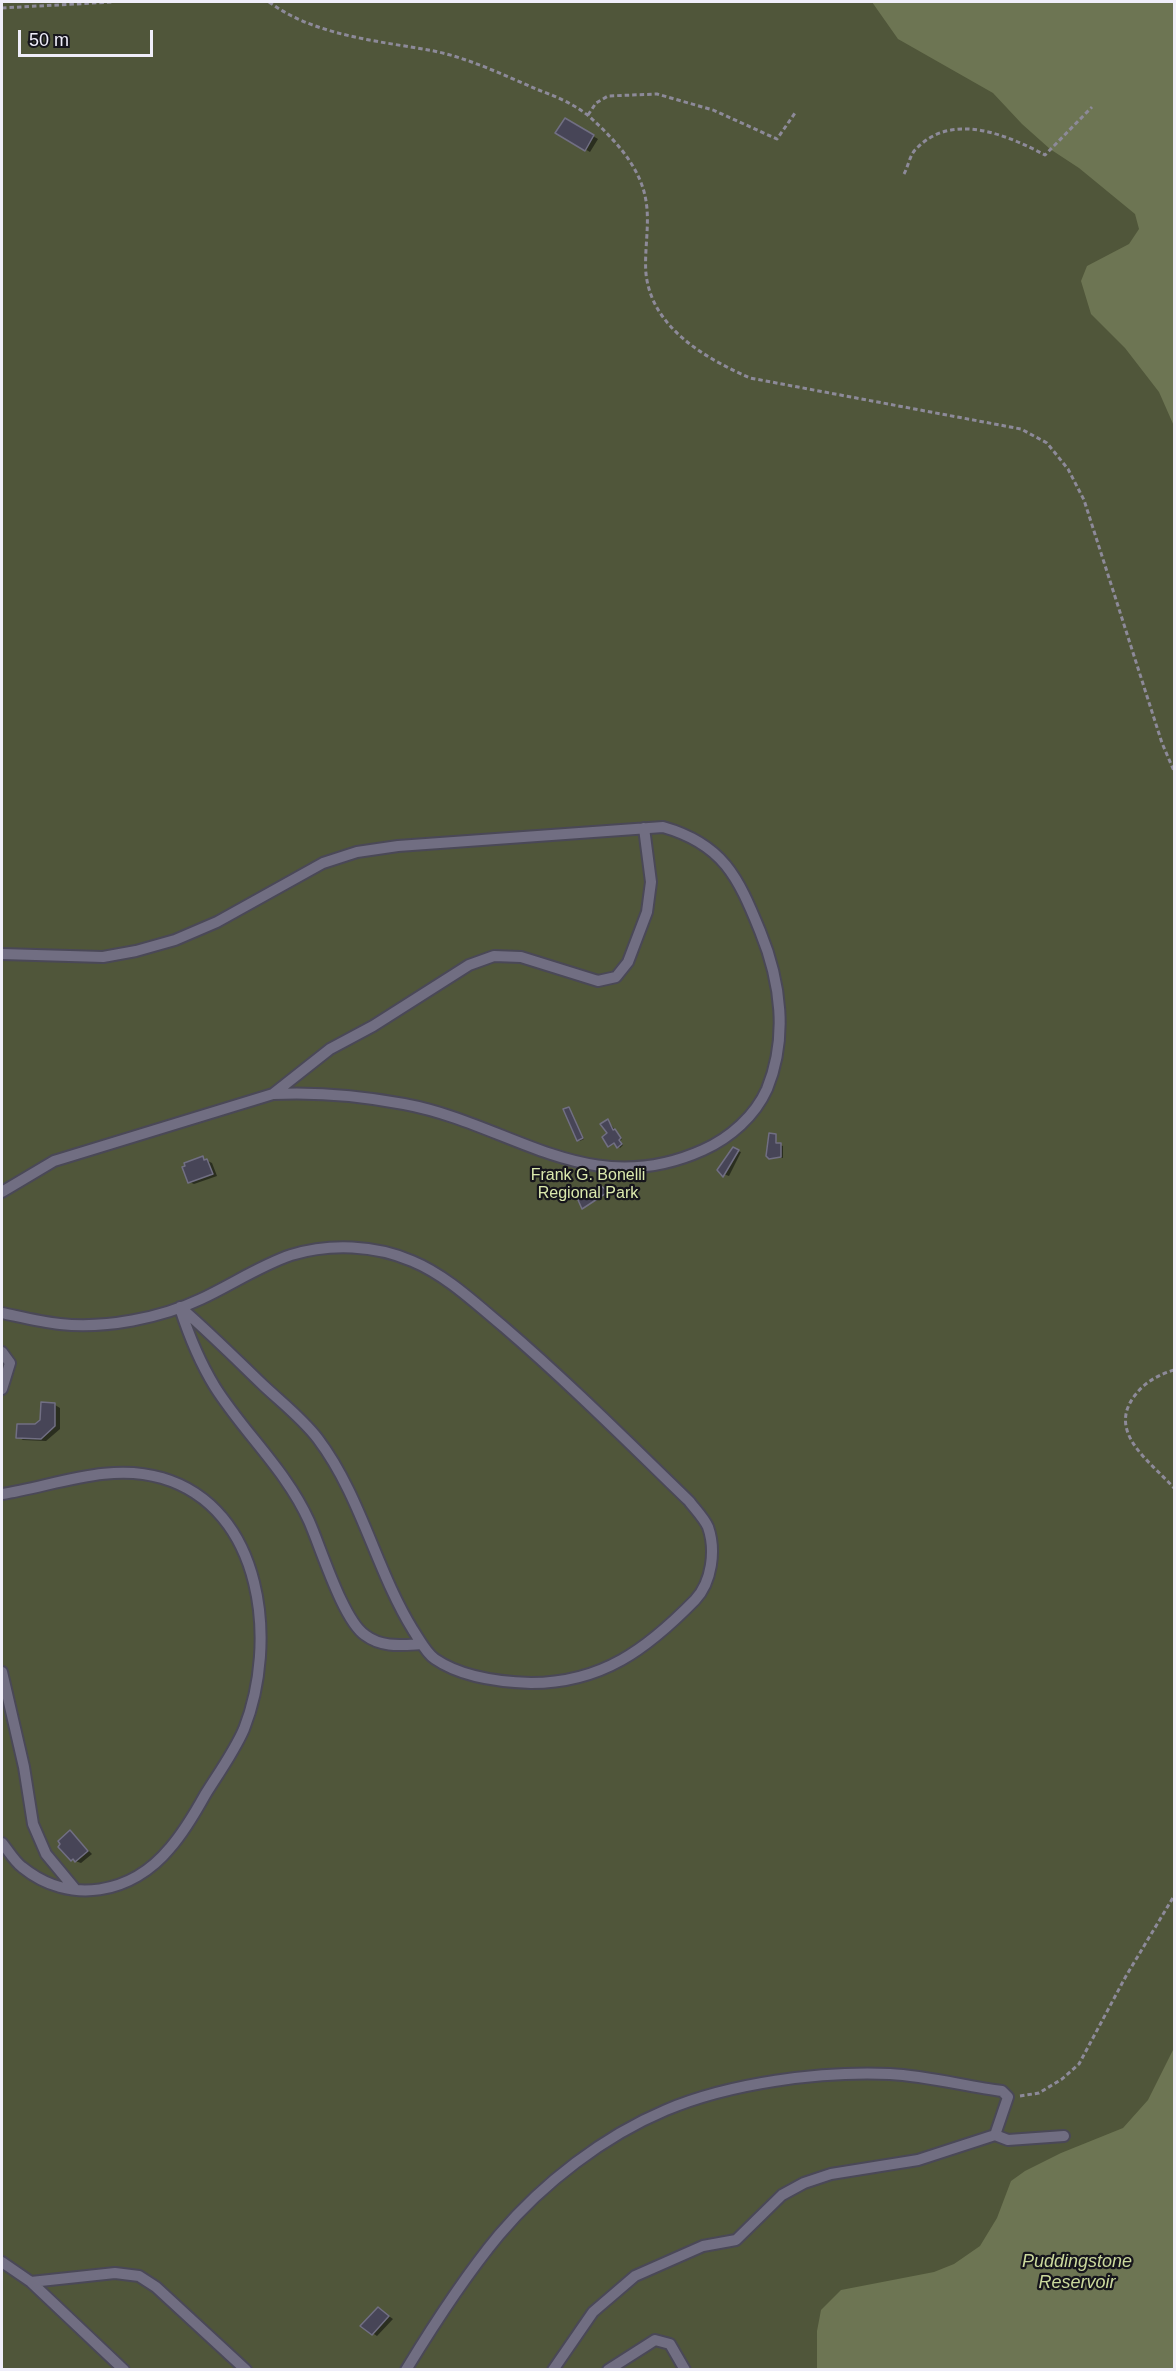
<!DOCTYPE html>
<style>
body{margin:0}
#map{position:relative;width:1176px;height:2371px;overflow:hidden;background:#2e2b3c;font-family:Arial,sans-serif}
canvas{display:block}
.frame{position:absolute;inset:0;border:3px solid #f0eefa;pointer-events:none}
.scale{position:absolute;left:18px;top:30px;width:135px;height:27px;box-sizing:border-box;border:3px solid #f0eefa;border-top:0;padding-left:8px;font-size:18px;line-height:21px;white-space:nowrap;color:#f0eefa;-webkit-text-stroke:4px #16151c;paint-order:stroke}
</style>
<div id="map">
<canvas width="1176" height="2371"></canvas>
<div class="frame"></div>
<div class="scale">50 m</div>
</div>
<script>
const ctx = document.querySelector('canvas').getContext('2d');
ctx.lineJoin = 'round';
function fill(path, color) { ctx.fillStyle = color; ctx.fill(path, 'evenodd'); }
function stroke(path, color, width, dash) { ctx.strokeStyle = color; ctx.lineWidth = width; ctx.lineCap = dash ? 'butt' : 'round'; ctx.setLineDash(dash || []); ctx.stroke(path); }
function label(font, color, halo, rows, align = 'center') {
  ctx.font = font + ' Arial,sans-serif'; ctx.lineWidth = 4.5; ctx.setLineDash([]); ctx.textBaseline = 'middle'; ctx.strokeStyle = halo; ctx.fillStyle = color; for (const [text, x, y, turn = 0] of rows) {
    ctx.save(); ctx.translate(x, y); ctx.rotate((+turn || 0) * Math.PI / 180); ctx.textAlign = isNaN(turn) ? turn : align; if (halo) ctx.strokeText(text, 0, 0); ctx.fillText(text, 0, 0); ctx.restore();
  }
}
fill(new Path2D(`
 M2,2h1172v2367h-1172z`), '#50563a');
fill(new Path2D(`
 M872,2h302v424l-15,-34 -34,-44 -34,-34 -10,-33 6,-15 42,-22 10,-15 -4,-15 -56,-46 -29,-19 -28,-25 -29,-31 -95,-54z
 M1174,2048v321h-357v-38l4,-21 20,-20 93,-18 20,-8 26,-18 17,-28 14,-37 14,-10 36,-18 62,-25 25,-28z`), '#6d7553');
fill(new Path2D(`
 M565,120l33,19 -8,13 -33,-19z
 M569,1108l15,31 -4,2 -2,-1z
 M608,1121l14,18 -2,2 3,4 -3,3 -4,-5 -7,2z
 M775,1136l2,8 6,2v12l-13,-2z
 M732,1149l9,3 -12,24 -9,-3z
 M202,1158l10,5 5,13 -23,8 -5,-2z
 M612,1188l-5,3 2,2 -26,15 -3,-7z
 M55,1405l5,3v21l-14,12 -23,-1 -5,-3 17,-11z
 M70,1832l22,22 -11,9 -9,-3 -10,-16z
 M383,2312l10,7 -16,17 -15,-10 7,-9 3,1z`), '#0007');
const building = new Path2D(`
 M565,118l29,17 -9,16 -30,-18z
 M569,1107l14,31 -6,3 -14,-32z
 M608,1119l5,11 2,-1 6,9 -2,2 3,4 -5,4 -3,-5 -6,4 -6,-10 5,-4 -7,-9z
 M769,1133l7,1v9h5v14l-12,2 -3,-3z
 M733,1147l6,3 -16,27 -6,-7z
 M203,1156l1,4 3,-1 6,15 -25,9 -6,-16 3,-1 -1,-3z
 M600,1185l8,7 -26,17 -4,-9 16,-8 -1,-2z
 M41,1402l14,1v23l-14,13 -25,-1 1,-14h18l5,-4z
 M70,1830l18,21 -13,11 -2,-3 -2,2 -13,-14 2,-3 -2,-3z
 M378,2307l11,9 -17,19 -12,-9z`);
fill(building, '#474557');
stroke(building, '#716f83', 1.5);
const lane = new Path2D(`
 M2,954l101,3 33,-6 39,-11 42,-18 106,-59 34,-11 41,-6 265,-19c60,17 75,50 97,104 21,51 28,107 7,158 -12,27 -37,49 -64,61 -115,52 -191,-26 -299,-46 -42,-8 -89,-12 -131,-10l-219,67 -52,31
 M273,1094l57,-45 43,-23 96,-61 25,-9 27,1 77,24 18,-4 12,-15 19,-50 4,-30 -7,-54
 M180,1308c9,28 19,53 35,79 29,46 71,83 94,134 12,27 34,99 56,114 17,13 37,10 57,9
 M2,1313c19,4 38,9 58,11 45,5 101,-6 141,-25 30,-14 60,-34 90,-44 39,-12 84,-10 121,6 34,14 63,42 92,66 64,55 124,115 185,174 6,8 15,17 19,26 8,23 4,55 -13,73 -48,49 -93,83 -164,83 -32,-1 -70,-6 -96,-24 -9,-6 -16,-20 -22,-29 -37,-60 -52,-134 -95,-191 -15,-20 -37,-37 -55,-54 -27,-26 -54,-53 -83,-78
 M2,1352l8,11 -8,26
 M2,1494c52,-8 107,-32 160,-16 102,30 116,165 82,251 -10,23 -26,45 -39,66 -10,18 -21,37 -35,53 -38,46 -100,58 -148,19 -8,-6 -14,-17 -20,-24
 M2,1672l22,95 9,57 13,30 29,35
 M995,2135l13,5 56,-4
 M2,2262l29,20 93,88
 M31,2282l84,-9 24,3 17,11 90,83
 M406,2370c28,-46 59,-94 93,-135 44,-52 105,-99 167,-125 64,-27 154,-39 224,-36 37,2 75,12 112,17l6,6 -13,38 -77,25 -87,14 -27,9 -22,12 -46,45 -33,6 -68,30 -42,36 -40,58
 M608,2370l47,-30 15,4 15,26`);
stroke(lane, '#4a4857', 14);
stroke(new Path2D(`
 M269,2c46,34 110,39 165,49 34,7 70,24 102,38 19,7 41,16 56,30 24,22 49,49 54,82 4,24 -2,49 0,73 6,54 59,84 104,104l271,51 26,14 21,26 16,31 78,243 12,28
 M2,8l110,-6
 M588,115l8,-12 12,-7 49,-2 56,16 64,29 18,-26
 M904,174c4,-7 6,-20 12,-25 36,-38 91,-14 129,6l47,-48
 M1174,1370c-14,4 -29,12 -38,24 -31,38 14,67 38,94
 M1020,2096l19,-3 23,-14 17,-15 47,-88 48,-80`), '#8d8a99', 3, [4.5, 3]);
stroke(lane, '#716e82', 10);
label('16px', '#dbe9ad', '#16151c', [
 ["Frank G. Bonelli",588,1176],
 ["Regional Park",588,1194]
]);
label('italic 18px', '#cbd99d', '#16151c', [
 ["Puddingstone",1077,2262],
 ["Reservoir",1077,2283]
]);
</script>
